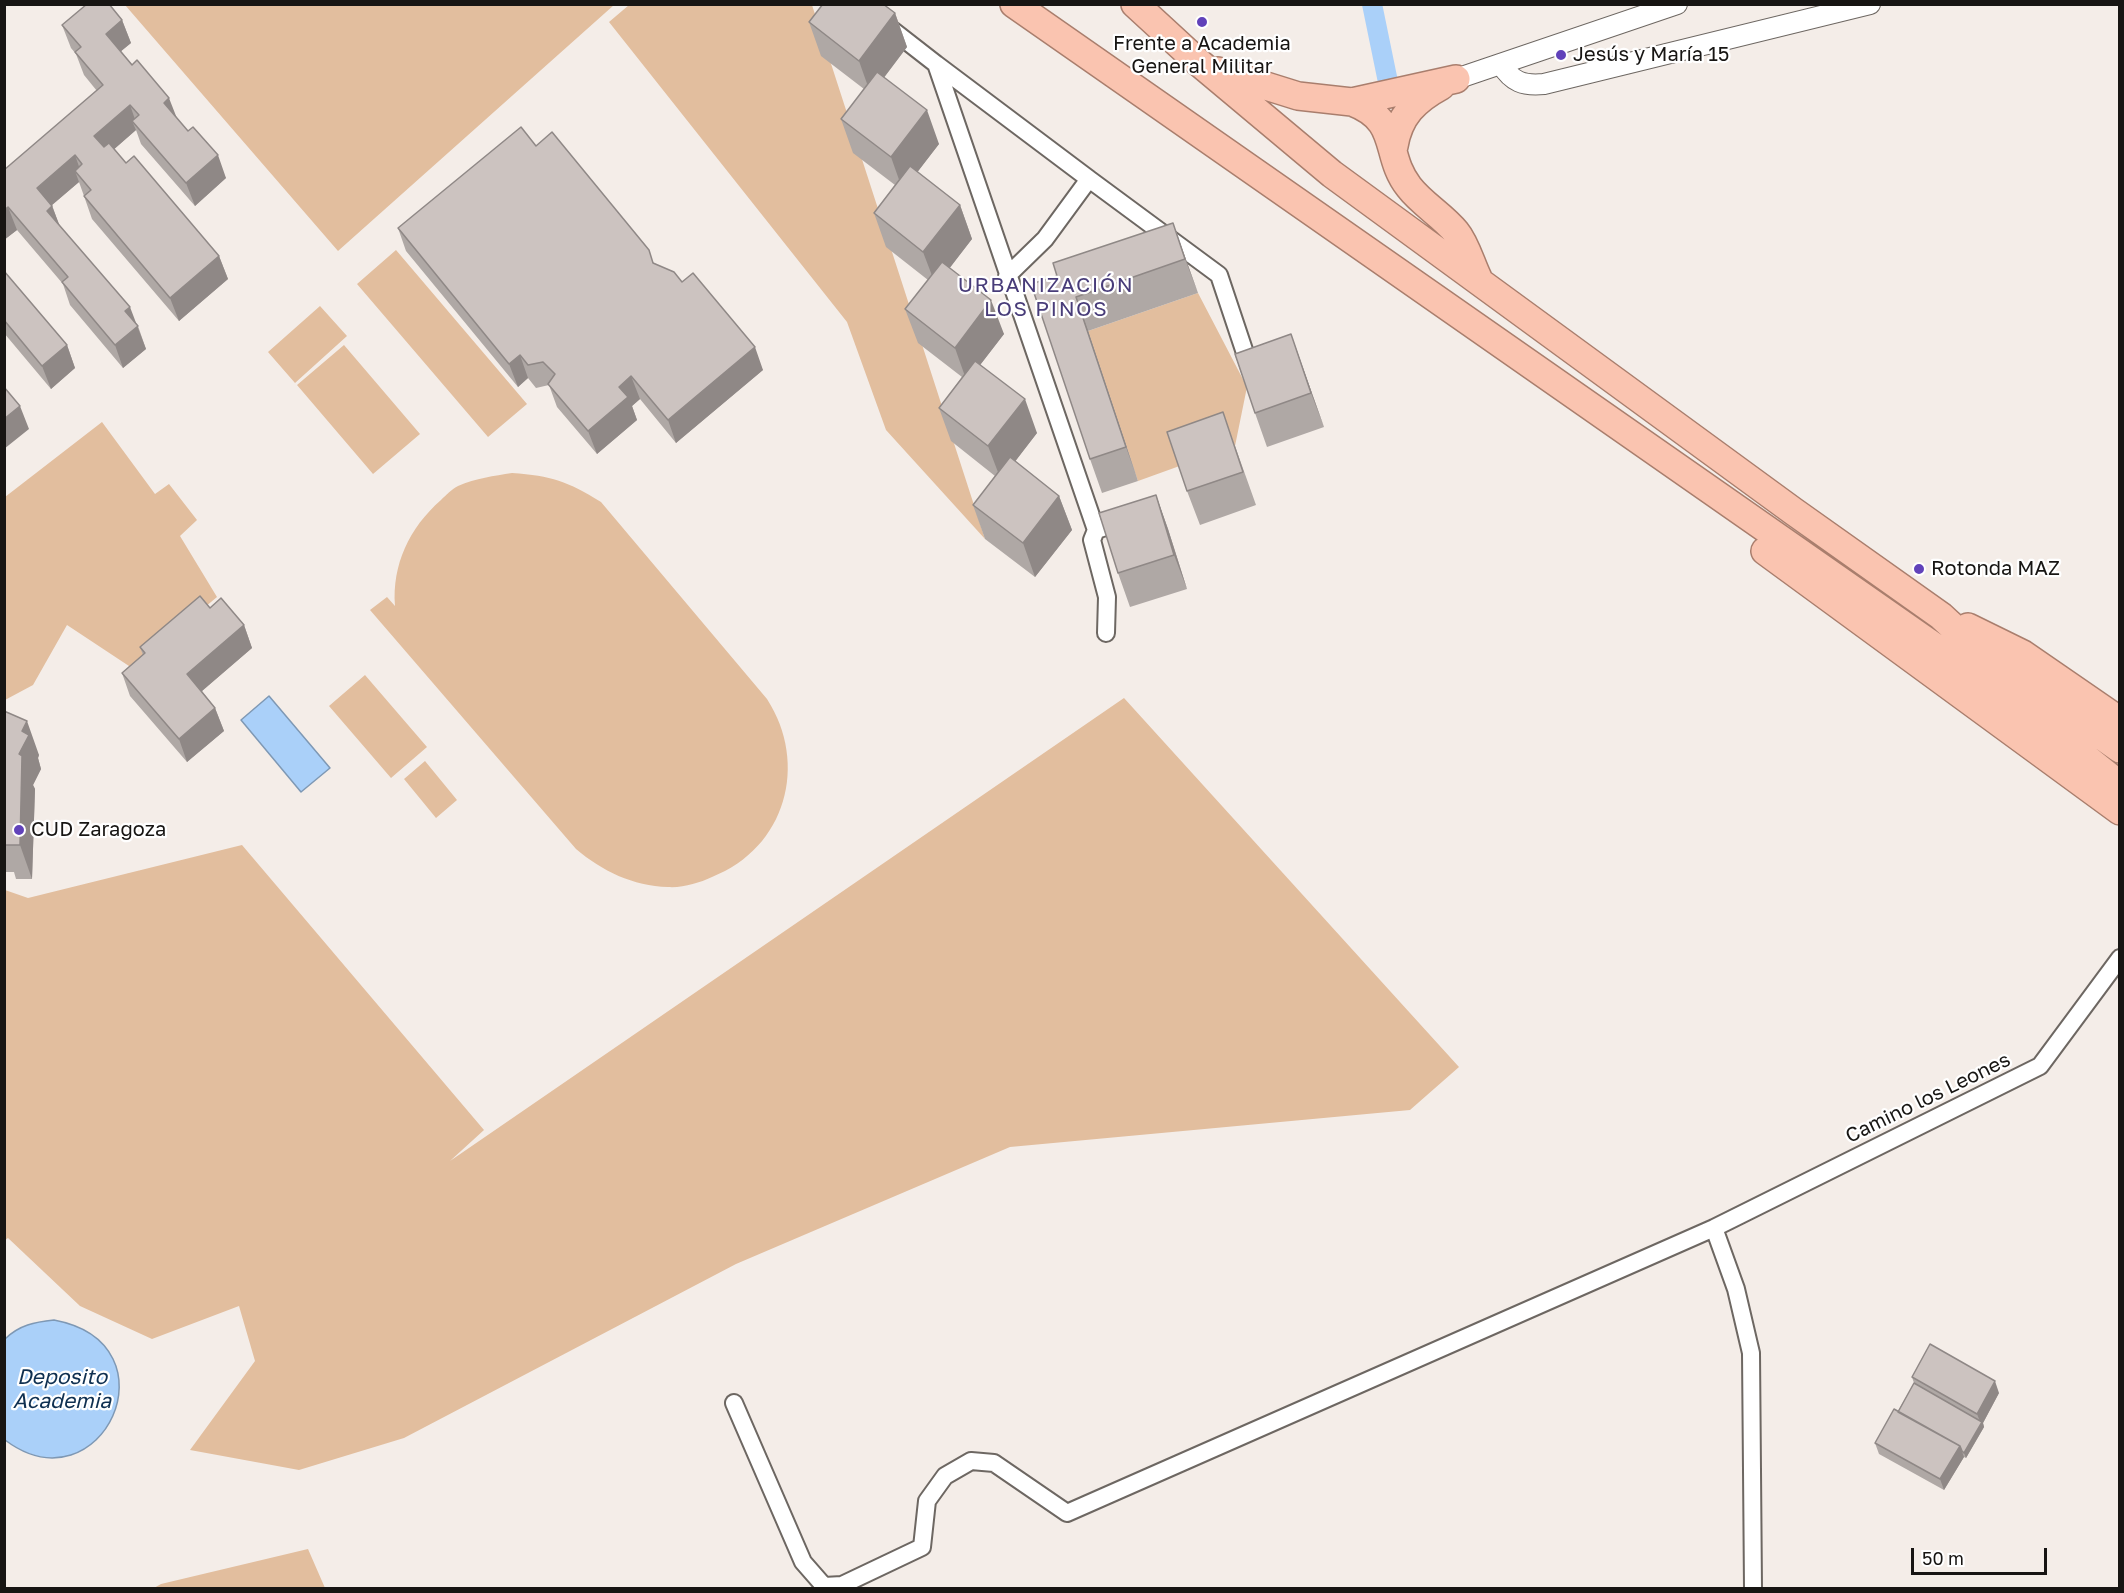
<!DOCTYPE html>
<meta charset="utf-8">
<style>
body{margin:0}
#map{position:relative;width:2124px;height:1593px;overflow:hidden;background:#f4ede8;font-family:"Golos Text",sans-serif}
canvas{display:block}
.frame{position:absolute;inset:0;border:6px solid #171513;pointer-events:none}
.scale{position:absolute;left:1911px;top:1548px;width:136px;height:27px;box-sizing:border-box;border:3px solid #171513;border-top:0;padding-left:8px;font-size:18px;line-height:21px;white-space:nowrap;color:#171513;-webkit-text-stroke:4px #fff;paint-order:stroke}
</style>
<div id="map">
<canvas width="2124" height="1593"></canvas>
<div class="frame"></div>
<div class="scale">50 m</div>
</div>
<script>
const ctx = document.querySelector('canvas').getContext('2d');
ctx.lineJoin = 'round';
function fill(path, color) { ctx.fillStyle = color; ctx.fill(path, 'evenodd'); }
function stroke(path, color, width, dash) { ctx.strokeStyle = color; ctx.lineWidth = width; ctx.lineCap = dash ? 'butt' : 'round'; ctx.setLineDash(dash || []); ctx.stroke(path); }
function label(font, color, halo, rows, align = 'center') {
  ctx.font = font + ' "Golos Text",sans-serif'; ctx.lineWidth = 4.5; ctx.setLineDash([]); ctx.textBaseline = 'middle'; ctx.strokeStyle = halo; ctx.fillStyle = color; for (const [text, x, y, turn = 0] of rows) {
    ctx.save(); ctx.translate(x, y); ctx.rotate((+turn || 0) * Math.PI / 180); ctx.textAlign = isNaN(turn) ? turn : align; if (halo) ctx.strokeText(text, 0, 0); ctx.fillText(text, 0, 0); ctx.restore();
  }
}
fill(new Path2D(`
 M125,5h489l-276,246z
 M629,5h183l173,534 -99,-109 -39,-108 -238,-300z
 M396,250l131,154 -39,33 -131,-153z
 M1198,293l49,94 -12,59 -97,35 -50,-150z
 M320,306l27,30 -52,47 -27,-31z
 M344,345l76,89 -47,40 -76,-89z
 M102,422l53,72 14,-10 28,36 -17,16 37,61 -85,71 -65,-43 -34,60 -28,15v-203z
 M512,473c40,3 55,8 89,29l166,197c42,65 19,149 -55,178 -13,6 -29,11 -44,10 -35,-1 -66,-16 -92,-38l-206,-239 17,-13 8,9c-3,-41 14,-78 46,-106 5,-5 11,-11 17,-14 18,-8 36,-10 54,-13z
 M365,675l62,72 -36,31 -62,-72z
 M1124,698l335,369 -49,43 -400,37 -274,117 -332,174 -105,32 -109,-20 65,-89 -16,-55 -87,33 -72,-33 -72,-68 -3,2v-350l23,8 214,-53 242,285 -34,31z
 M425,761l32,39 -21,18 -32,-39z
 M308,1549l17,39h-171l7,-4z`), '#e2be9e');
const water = new Path2D(`
 M269,696l61,72 -29,24 -60,-72z
 M54,1320c126,24 47,192 -49,120v-101c14,-14 30,-17 49,-19z`);
fill(water, '#aad0f9');
stroke(water, '#7e98b4', 1.5);
stroke(new Path2D(`
 M1372,4l16,78`), '#aad0f9', 20);
const minor = new Path2D(`
 M859,4l77,60 160,466 29,-9
 M936,64l153,115 -44,60 -38,37
 M1089,179l130,96 32,96
 M1096,530l-4,10 15,57 -1,36
 M1714,1228l22,61 15,64 2,235
 M734,1403l69,159 21,24 18,-1 80,-38 5,-46 18,-25 26,-15 23,2 73,50 647,-285 326,-162 80,-108`);
const tertiary = new Path2D(`
 M1501,64c11,18 22,22 43,20l326,-80
 M1456,79l221,-75`);
const trunk = new Path2D(`
 M1014,4l1020,712 86,69
 M1135,4l62,57 135,113 461,337 148,105 27,25 152,108
 M1218,71l80,25 54,6 104,-23
 M1352,102c50,19 31,52 57,85 13,17 33,28 47,45 10,12 15,32 22,46
 M1394,146c5,-30 21,-46 47,-60
 M1765,551l355,260
 M1968,627l55,27 97,67`);
stroke(minor, '#6d6762', 20);
stroke(tertiary, '#6d6762', 22);
stroke(trunk, '#a97e6d', 30);
stroke(minor, '#fff', 16);
stroke(tertiary, '#fff', 20);
stroke(trunk, '#fac4b0', 27);
fill(new Path2D(`
 M895,13l12,34 -23,30 55,67 -22,28 43,33 12,34 -23,29 55,66 -24,31 57,68 -22,28 44,35 13,34 -37,47 -50,-38 -12,-34 22,-29 -44,-35 -12,-33 23,-31 -44,-34 -13,-34 23,-29 -42,-33 -12,-34 21,-28 -42,-32 -12,-34 23,-30 -43,-33 -12,-34z
 M122,20l9,23 -10,8 105,127 -31,28 -54,-62 -5,-14 -22,19 12,14 93,93 9,23 -49,42 -87,-102 -8,-23 -5,-14 -27,23 7,20 79,101 8,23 -23,19 -53,-63 -7,-21 -46,-54 -13,10v-70l93,-79 -13,-16 -8,-21 -5,-6 -9,-23z
 M536,146l118,117 28,19 81,88 -87,73 -36,-44 -8,7 5,14 -40,34 -40,-47 -8,-22 -13,3 -8,-10 -10,9 -112,-136 -8,-23z
 M1173,223l25,70 -110,38 50,150 -36,12 -12,-34 -33,-183z
 M4,271l63,74 8,23 -24,21 -47,-56z
 M1291,334l33,93 -57,20 -12,-34z
 M1235,446l21,59 -56,20 -13,-34z
 M1156,495l12,34 19,60 -57,18 -12,-34z
 M210,608l34,17 8,23 -50,43 13,17 9,23 -37,31 -57,-66 -8,-23 21,-18 -3,-8z
 M4,711l35,44 -1,3 3,11 -8,16 2,4 -3,90h-16l-2,-7h-10z
 M1912,1377l87,16 -16,30 1,4 -18,31 -2,-1 -20,33 -65,-36 -4,-11 23,-32 16,-28z`), '#afa8a5');
fill(new Path2D(`
 M895,13l12,34 -36,48 -12,-34z
 M122,20l9,23 -17,14 -8,-23z
 M169,98l9,23 -14,-18z
 M130,105l8,23 -6,-7 4,9 -33,29 -9,-23z
 M927,110l12,34 -36,47 -12,-34z
 M75,155l8,23 -8,-7 4,11 -34,29 -8,-23z
 M218,155l8,23 -31,28 -9,-23z
 M960,205l12,34 -36,47 -13,-34z
 M52,206l9,23 -14,-18z
 M8,207l9,23 -13,10v-30z
 M1173,223l12,34 13,36 -13,-34z
 M219,256l9,23 -49,42 -9,-23z
 M1076,297l12,34 50,150 -12,-34z
 M991,300l13,34 -37,48 -12,-34z
 M130,307l16,42 -23,19 -8,-23 10,-34z
 M1291,334l12,34 21,59 -13,-34z
 M67,345l8,23 -24,21 -9,-23z
 M755,347l8,23 -87,73 -8,-23z
 M520,355l8,23 -10,9 -9,-23z
 M631,376l9,23 -8,7 5,14 -40,34 -9,-23 31,-44z
 M1025,399l12,34 -36,47 -13,-34z
 M20,406l9,23 -25,20v-30z
 M1156,495l12,34 19,60 -13,-34z
 M1059,496l13,34 -37,47 -12,-34z
 M244,625l8,23 -57,49 -8,-23z
 M215,708l9,23 -37,31 -8,-23z
 M27,721l12,34 -1,3 3,11 -8,16 2,4 -3,90 -12,-34 -1,-91 3,-23z
 M1995,1381l4,12 -16,30 1,4 -18,31 -2,-5 17,-29 -4,-10z
 M1960,1446l4,11 -20,33 -4,-11z`), '#8f8886');
const building = new Path2D(`
 M87,4h22l13,16 -16,14 26,31 5,-5 32,38 -5,5 24,28 5,-4 25,28 -32,28 -54,-62 7,-6 -9,-10 -36,31 10,11 5,-4 17,20 8,-7 85,100 -49,42 -86,-102 7,-6 -16,-19 7,-7 -7,-9 -38,33 15,18 -5,5 83,96 -5,4 13,15 -23,19 -53,-63 6,-5 -60,-70 -4,3v-40l99,-85 -28,-33 6,-5 -19,-22z
 M823,4h60l12,9 -36,48 -50,-39z
 M877,72l50,38 -36,47 -50,-38z
 M521,127l15,19 16,-14 97,118 4,13 21,9 8,10 11,-9 62,74 -87,73 -37,-44 -12,11 9,10 -40,34 -40,-47 7,-10 -12,-12 -15,3 -8,-10 -11,9 -111,-136z
 M910,166l50,39 -37,47 -49,-39z
 M1173,223l12,36 -109,38 50,150 -36,12 -59,-175 26,-8 -4,-13z
 M942,262l49,38 -36,48 -50,-39z
 M4,271l63,74 -25,21 -38,-46z
 M1291,334l20,59 -56,20 -20,-59z
 M975,361l50,38 -37,47 -49,-38z
 M4,387l16,19 -16,13z
 M1223,412l20,60 -56,19 -20,-59z
 M1010,457l49,39 -36,47 -50,-38z
 M1156,495l18,60 -56,18 -19,-60z
 M200,596l10,12 11,-10 23,27 -57,49 28,34 -36,31 -57,-66 23,-20 -5,-6z
 M4,711l23,10 -5,10 7,4 -10,19 3,2 -2,89h-16z
 M1930,1344l65,37 -18,33 -65,-37z
 M1914,1383l68,39 -18,31 -2,-2 -2,-5 -62,-34z
 M1894,1409l66,37 -20,33 -65,-36z`);
fill(building, '#ccc3c0');
stroke(building, '#8f8886', 1.5);
for (const [x, y, r, color] of [
 [1202,22,6,"#6142ba"],
 [1561,55,6,"#6142ba"],
 [1919,569,6,"#6142ba"],
 [19,830,6,"#6142ba"]
]) { const dot = new Path2D(); dot.arc(x, y, r, 0, 2 * Math.PI); ctx.fillStyle = color; ctx.fill(dot); stroke(dot, '#fff', 2); }
label('20px', '#171513', '#fff', [
 ["Frente a Academia",1202,44,"center"],
 ["General Militar",1202,67,"center"],
 ["Jesús y María 15",1573,55],
 ["Rotonda MAZ",1931,569],
 ["CUD Zaragoza",31,830]
], 'left');
label('20px', '#171513', '#fff', [
 ["Camino los Leones",1928,1098,-26]
]);
ctx.letterSpacing = '1.5px';
label('21px', '#483c79', '#fff', [
 ["URBANIZACIÓN",1046,285],
 ["LOS PINOS",1046,309]
]);
ctx.letterSpacing = '0px';
label('italic 21px', '#0f3051', '#fff', [
 ["Deposito",62,1377],
 ["Academia",62,1401]
]);
</script>
